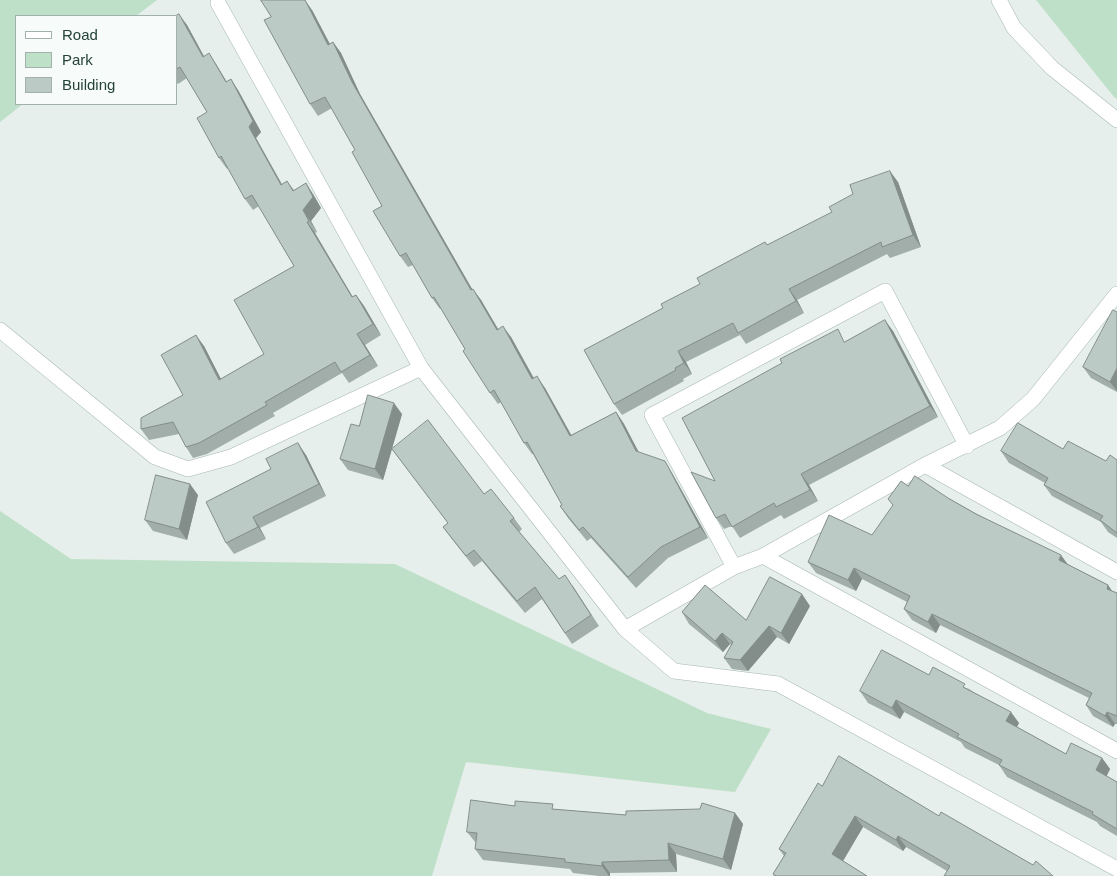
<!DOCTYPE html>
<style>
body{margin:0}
#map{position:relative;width:1117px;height:876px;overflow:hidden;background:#e6efeb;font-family:Helvetica,sans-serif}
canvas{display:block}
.legend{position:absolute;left:15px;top:15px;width:162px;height:90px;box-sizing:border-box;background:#f7fbf9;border:1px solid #a3b1ad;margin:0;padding:6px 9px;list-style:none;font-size:15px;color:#24423a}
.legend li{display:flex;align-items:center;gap:10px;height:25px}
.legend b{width:25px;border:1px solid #a3b1ad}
</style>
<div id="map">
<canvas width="1117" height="876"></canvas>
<ul class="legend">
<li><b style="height:6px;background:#fff"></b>Road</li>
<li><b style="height:14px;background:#bfe0c8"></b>Park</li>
<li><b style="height:14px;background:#bbcac4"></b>Building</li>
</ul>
</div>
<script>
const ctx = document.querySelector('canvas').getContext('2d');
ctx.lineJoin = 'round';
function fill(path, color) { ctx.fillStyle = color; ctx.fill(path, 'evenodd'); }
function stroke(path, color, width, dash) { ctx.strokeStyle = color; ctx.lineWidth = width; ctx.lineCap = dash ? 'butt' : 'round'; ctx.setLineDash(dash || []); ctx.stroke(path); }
fill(new Path2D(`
 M0,0h157l-21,16h-120v88h7l-23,18z
 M1036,0h81v99l-3,-2z
 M0,511l71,48 324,5 312,149 64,16 -36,63 -269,-30 -34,114h-432z`), '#bfe0c8');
const minor = new Path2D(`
 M999,0l15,28 38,40 65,52
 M218,3l203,365 204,261 49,42 104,13 339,185
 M0,330l155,127 33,12 43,-12 190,-89
 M925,465l192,107
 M763,556l354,195
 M734,567l-82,-152 233,-124 82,155
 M625,629l109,-62 29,-11 162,-91 75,-37 33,-29 84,-105`);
stroke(minor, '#a8b8b2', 16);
stroke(minor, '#fff', 15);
fill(new Path2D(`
 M312,10l18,34 3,-2 8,11 19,41 112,195 9,11 17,29 13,8 23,41 11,10 26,47 45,-23 8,12 14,28 34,21 36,65 -40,20 -32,30 -45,-50 -4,3 -19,-23 -8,-12 2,-1 -29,-51h-1l-8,-11 -23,-41 -3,2 -8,-11 -25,-44 -24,-41 -1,1 -8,-11 -19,-33 -5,2 -8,-11 -18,-50 -27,-56 -23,-42 -14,8 -8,-12z
 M176,16l11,9 17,31 12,8 11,18 11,8 23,42 -5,6 26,46 5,-3 7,9 19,4 8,14 -10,13 6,11 -2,1 38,64 3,-2 8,11 17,29 -16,10 13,21 -29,17 -7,-10 -69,40 2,3 -68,38 -14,4 -7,-11 -7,-13 -30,6 -8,-11 42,-34 21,-49 17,33 43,-25 30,-88 -35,-60 -6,4 -8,-11 -17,-31 -1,1 -8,-11 -12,-46 -20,-34 -9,6 -2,-2z
 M898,182l23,65 -31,11 -3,-4 -90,46 7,13 -58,31 -6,-9 -54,27 6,12 -9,5 1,2 -62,34 -8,-11 49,-96 102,-66 2,3z
 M1117,312v80l-26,-14 -8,-11z
 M893,331l45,86 -129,68 9,16 -34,18 -3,-4 -41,23 -8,-12 -8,3 -8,-11 -1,-37 131,-140z
 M402,414l-19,66 -35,-10 -8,-11 19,-33z
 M392,449l92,45 30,24 8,11 -3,3 40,47 14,7 26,40 -27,18 -30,-45 -17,14 -43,-52 -8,6 -23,-29 -8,-11 5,-4z
 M1063,449l43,12 11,-1v78l-9,-6 -7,-10 -49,-26 -8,-11 1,-2 -36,-20 -8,-12z
 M306,455l20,41 -66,32 6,11 -32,15 -8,-11z
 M908,486l40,12 121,67 39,20 4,6 5,2v131h-2l-2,3 -20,-11 -7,-11 3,-7 -149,-73 -4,8 -24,-13 -8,-11 3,-7 -45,-23 -6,12 -40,-18 -8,-11 64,-27z
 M198,495l-11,45 -34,-9 -8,-11z
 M810,606l-21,38 -12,-7 -29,34 -16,-2 -8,-11 7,-13 -1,-1 -7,8 -34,-28 -7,-12 64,8z
 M929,675l40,14 50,34 -2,4 49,27 36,4 8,11 -4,7 11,6v54l-17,-10 -3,-4 -90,-45 -8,-12 -34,-17 -4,-6 -57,-30 -4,7 -32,-16 -8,-12z
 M822,786l117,30 114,60 -106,-5 -41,-24 -3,4 -40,-24 -20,34 24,15h-93l-1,-2 11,-18 -5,-7z
 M515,806l111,9 109,-2 8,11 -12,46 -55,-16 1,18 -67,1v3h-11l-26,-3 -3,-4 -87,-9 -8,-11 1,-6 -9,-11z`), '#a1aea9');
fill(new Path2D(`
 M305,0l7,10 24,46 -8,-11z
 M179,14l8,11 23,43 -7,-11z
 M333,42l8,11 19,41 119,207 -8,-11 -119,-208z
 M209,53l7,11 17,29 -7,-11z
 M231,79l7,11 23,42 -5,6 32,58 -7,-11 -32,-58z
 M890,171l8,11 23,65 -8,-12z
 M306,183l7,11 8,14 -10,13 6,11 -14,-22z
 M307,222l8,11 44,75 -7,-11z
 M473,289l8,11 24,41 -8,-11z
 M789,289l8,11 7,13 -8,-12z
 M356,295l8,11 17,29 -8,-11z
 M885,320l8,11 45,86 -8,-11z
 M503,326l8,11 29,53 -8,-11z
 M357,334l8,11 13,21 -8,-11z
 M196,335l8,11 23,45 -8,-11z
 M678,351l8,11 6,12 -8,-11z
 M1117,368v23l-7,-9z
 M537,376l8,12 33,59 -8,-11z
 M394,403l8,11 -19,66 -8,-11z
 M616,412l8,12 20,38 -8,-11z
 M298,443l8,12 20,41 -7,-12z
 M665,461l7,12 36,65 -8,-11z
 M801,474l8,11 9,16 -8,-11z
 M190,484l8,11 -11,45 -8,-11z
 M253,517l7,11 6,11 -8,-12z
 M1061,555l8,11 -10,-6z
 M854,568l8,11 -6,12 -8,-11z
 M1108,585l8,12 -9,-8z
 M802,594l8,12 -21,38 -8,-11z
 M932,614l8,11 -4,8 -8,-11z
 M769,626l8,11 -29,34 -8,-11z
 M722,633l8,11 -7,8 -8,-11z
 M896,700l8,12 -4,7 -8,-11z
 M1011,712l8,11 -5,9 -8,-11z
 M1107,712l8,12 -2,3 -8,-11z
 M1102,758l8,11 -6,13 -8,-12z
 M735,813l8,11 -12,46 -8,-11z
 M855,816l8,11 -23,39 -8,-12z
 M898,836l8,11 -3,4 -7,-11z
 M668,843l8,11 1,18 -8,-12z
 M602,862l8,11v3h-1l-7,-10z`), '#838d89');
const building = new Path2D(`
 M261,0h44l23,45 5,-3 19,40 119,208 2,-1 24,41 6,-4 29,53 5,-3 33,60 46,-24 20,39 29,10 35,66 -39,20 -33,30 -45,-50 -4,3 -19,-24 2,-1 -35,-63 -3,1 -30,-53 -4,3 -27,-42 2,-2 -31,-52 -2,1 -26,-45 -6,3 -27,-45 9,-5 -30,-54 3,-2 -30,-53 -15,7 -46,-84 7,-3z
 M179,14l24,43 6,-4 17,29 5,-3 22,42 -4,6 32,58 6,-4 6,10 13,-8 7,14 -10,13 6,11 -2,1 45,75 4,-2 17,29 -16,10 13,21 -29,17 -6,-10 -70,40 2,3 -68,38 -13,4 -13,-25 -32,7v-11l42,-23 -22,-40 35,-20 23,45 45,-26 -30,-54 60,-34 -42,-71 -7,4 -24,-43 -2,2 -22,-40 10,-6 -27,-45 -4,2v-53z
 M890,171l23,64 -31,12 -1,-5 -92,47 7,12 -58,32 -5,-10 -55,28 6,12 -9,5 1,2 -62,34 -30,-54 79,-42 -2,-4 39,-20 -3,-6 68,-36 2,3 65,-33 -3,-5 24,-13 -3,-9z
 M1113,310l4,2v56l-7,14 -27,-15z
 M885,320l45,86 -129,68 9,16 -34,17 -2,-4 -42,24 -7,-13 -9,4 -25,-46 24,9 -33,-63 100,-55 -2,-4 58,-30 6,13z
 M368,395l26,8 -19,66 -35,-10 11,-35 8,2z
 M428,420l56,74 7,-5 23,29 -4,3 49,58 6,-4 26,40 -26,18 -30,-46 -18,14 -43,-51 -8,6 -23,-29 5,-4 -56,-74z
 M1018,423l45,26 5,-8 38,20 4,-6 7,5v73l-17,-13 3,-4 -59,-31 4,-7 -47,-27z
 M298,443l21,41 -66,33 5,10 -32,16 -20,-41 65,-33 -5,-10z
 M156,475l34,9 -11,45 -34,-9z
 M915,476l33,22 28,16 85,41 -2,5 49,25 -1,4 10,4v123l-10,-4 -2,4 -19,-11 6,-12 -160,-79 -4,8 -24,-13 6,-13 -56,-28 -6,12 -40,-18 21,-47 43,20 21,-30 -5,-6 13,-18 7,5z
 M770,577l32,17 -21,39 -12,-7 -29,34 -16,-2 9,-16 -11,-9 -7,8 -33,-29 23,-27 41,35z
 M882,650l47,25 4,-8 32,17 -2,3 48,25 -5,9 60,33 5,-11 31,15 -6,12 21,12v47l-25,-15 1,-2 -94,-47 3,-5 -45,-23 2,-3 -63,-34 -4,8 -32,-17z
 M839,756l100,60 2,-4 92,53 3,-4 17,15h-109l6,-10 -52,-30 -2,4 -41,-24 -23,38 35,22h-91l-3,-2 13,-21 -7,-4 39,-66 4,3z
 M471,800l44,6v-5l38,3 -1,5 74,6v-4l74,-2 2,-6 33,10 -12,46 -55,-16 1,17 -67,2v4l-37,-4v-3l-90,-10 2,-16 -10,-1z`);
fill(building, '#bbcac4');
stroke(building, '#838d89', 1);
</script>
